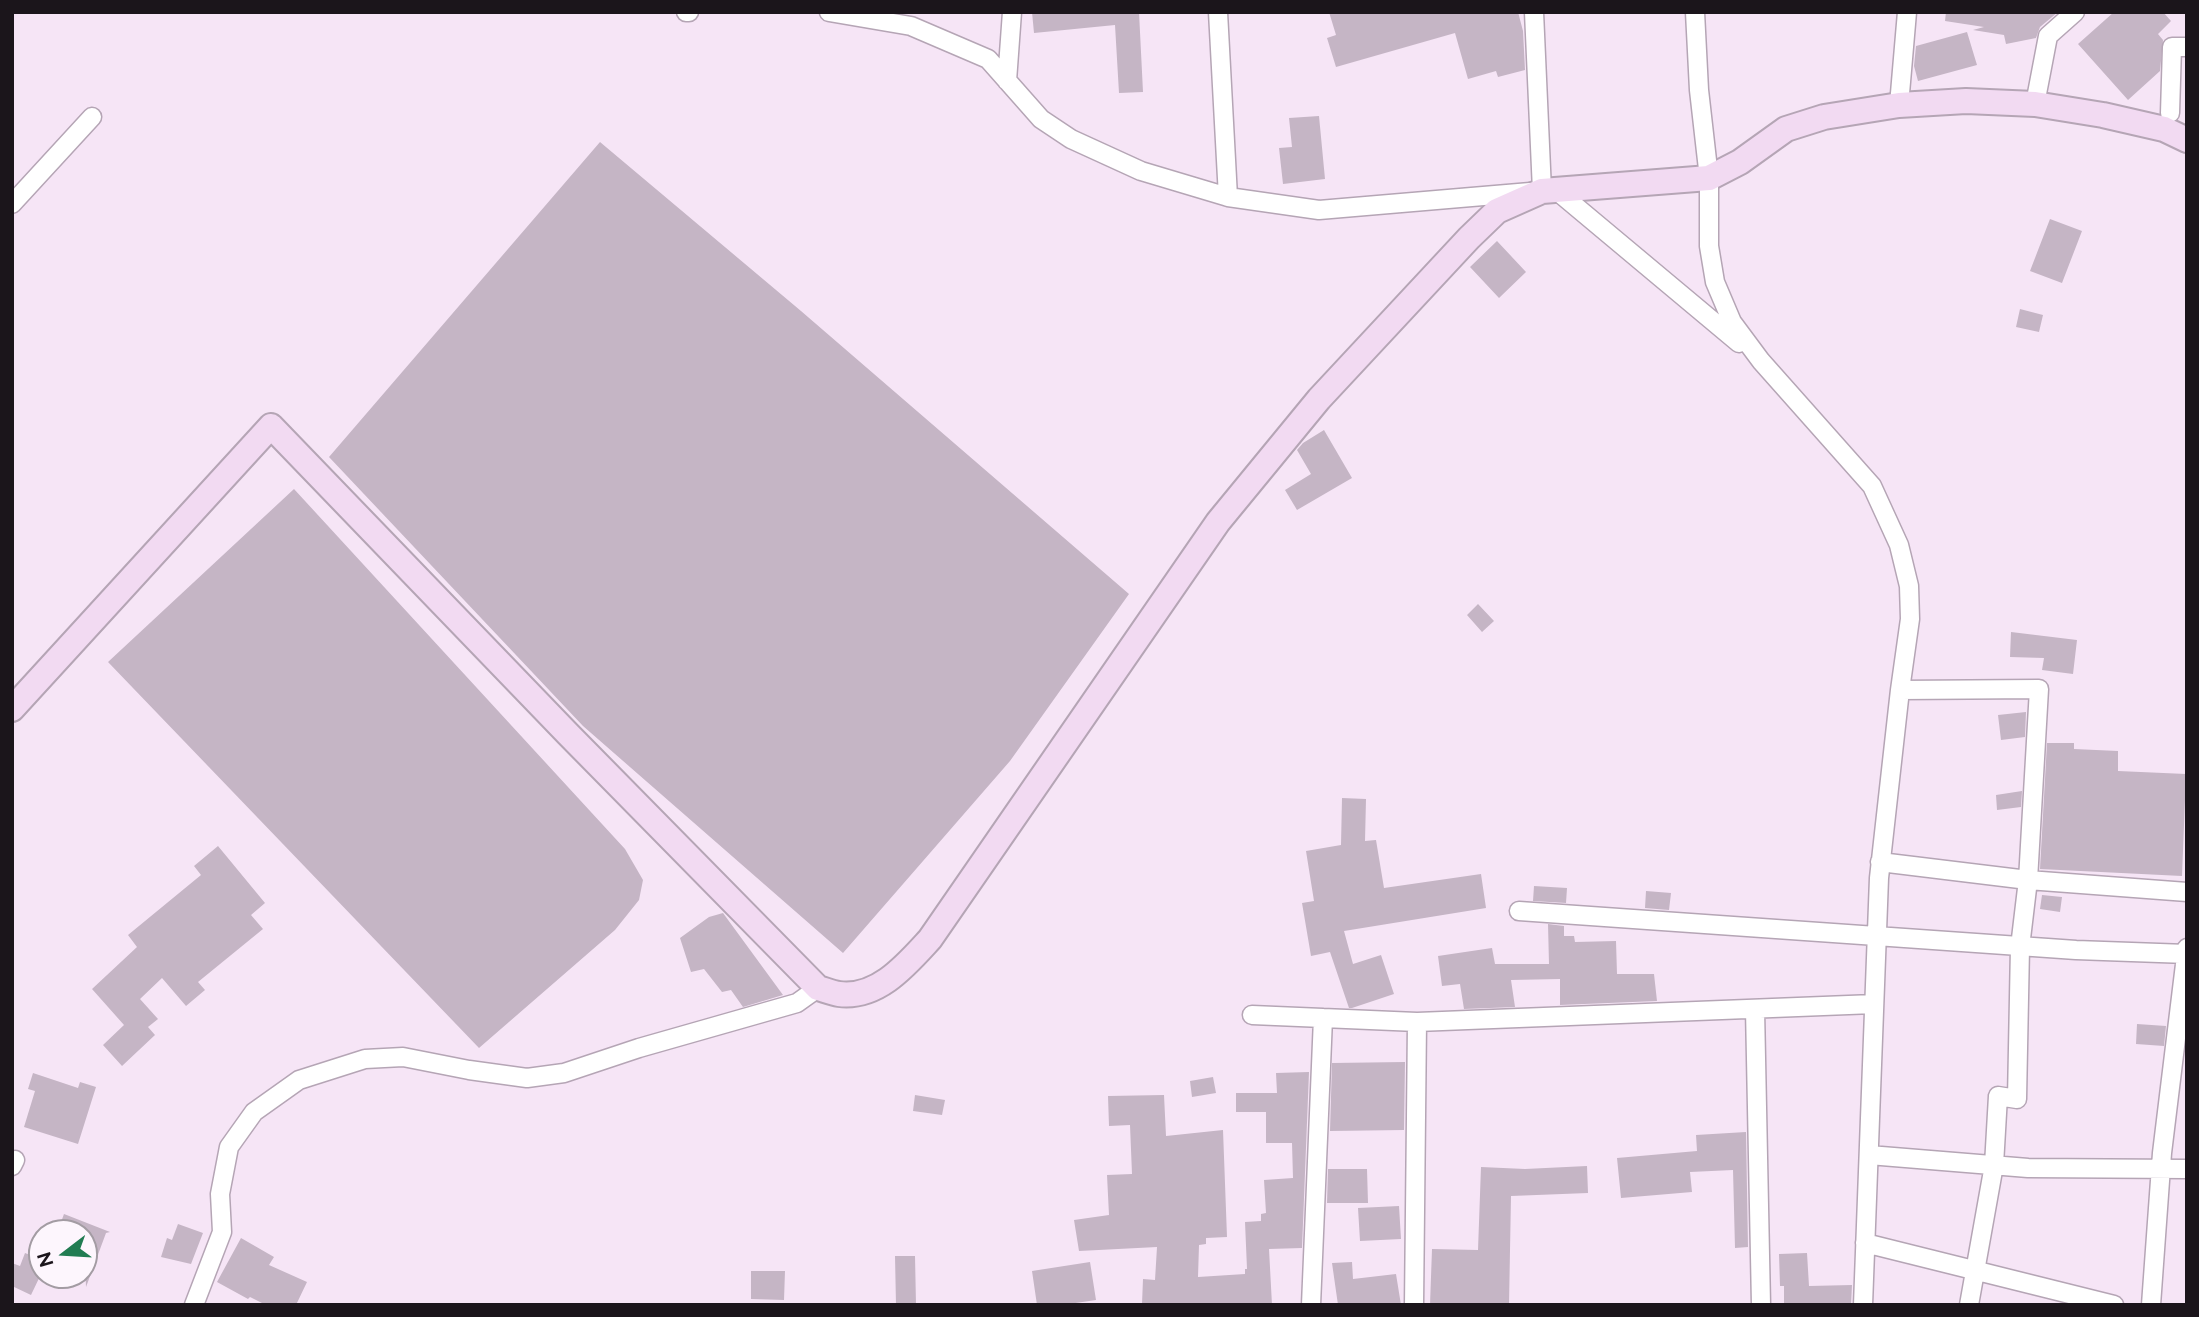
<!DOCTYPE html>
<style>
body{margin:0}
#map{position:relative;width:2199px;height:1317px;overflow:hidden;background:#f6e5f6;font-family:Raleway,sans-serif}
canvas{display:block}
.frame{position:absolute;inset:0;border:14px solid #1b151b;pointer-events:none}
.north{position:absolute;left:28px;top:1219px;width:70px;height:70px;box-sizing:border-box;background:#fdf6fd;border:2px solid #a39ca3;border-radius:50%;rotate:253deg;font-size:19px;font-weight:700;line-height:28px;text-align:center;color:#1b151b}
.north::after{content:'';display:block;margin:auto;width:24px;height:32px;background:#217c52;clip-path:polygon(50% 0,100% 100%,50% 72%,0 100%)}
</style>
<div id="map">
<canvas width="2199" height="1317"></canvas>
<div class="frame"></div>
<div class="north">N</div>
</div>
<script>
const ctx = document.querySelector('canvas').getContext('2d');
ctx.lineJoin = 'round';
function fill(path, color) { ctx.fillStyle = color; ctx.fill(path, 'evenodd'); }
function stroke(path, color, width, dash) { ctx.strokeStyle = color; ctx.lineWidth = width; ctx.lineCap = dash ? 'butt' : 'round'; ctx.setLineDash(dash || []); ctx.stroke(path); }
fill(new Path2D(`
 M1032,12h107l4,80 -24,1 -4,-68 -81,8z
 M1329,12h189l5,19 2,39 -27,7 -2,-6 -28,8 -13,-46 -119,34 -9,-29 9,-3z
 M1946,12h112l-18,15 -4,11 -30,6 -2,-9 -31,-5 11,-3 -39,-6z
 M2114,12h49l8,9 -13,13 5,6 -3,31 -32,29 -50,-56z
 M1967,32l10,33 -59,16 -4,-15 2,-20z
 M1319,116l6,63 -42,5 -4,-36 13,-1 -3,-29z
 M600,142l201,169 328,283 -119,167 -167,192 -260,-227 -254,-269z
 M2050,219l32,12 -20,52 -32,-12z
 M1497,241l29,31 -27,26 -29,-31z
 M2020,309l23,6 -4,17 -23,-5z
 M1324,430l28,48 -55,32 -12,-20 26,-16 -14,-24 6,-7z
 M294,489l331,360 18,31 -4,20 -24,30 -136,118 -371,-386z
 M1478,604l16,17 -12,11 -15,-17z
 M2011,632l66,8 -4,34 -31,-4 2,-12 -34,-1z
 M2026,712l-1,25 -24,3 -3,-25z
 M2047,743h27v6l44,2v20l68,3 -4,102 -142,-7z
 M2022,791l-1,16 -24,3 -1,-15z
 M1342,798l24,1 -1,42 11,-1 8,48 97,-14 5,34 -142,23 9,33 28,-9 13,39 -42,14h-3l-19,-56 -19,4 -9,-53 12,-2 -8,-50 35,-6z
 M218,846l47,57 -14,12 12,14 -65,53 7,8 -19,16 -24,-28 -22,21 18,20 -10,8 7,8 -33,31 -19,-21 21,-20 -32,-36 45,-42 -9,-12 73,-60 -7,-9z
 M1534,886l33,2 -1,15 -33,-2z
 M1646,891l25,2 -2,17 -24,-2z
 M2042,895l20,2 -2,15 -20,-3z
 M723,913l60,82 -40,12 -12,-17 -9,2 -18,-23 -13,3 -11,-34 29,-21z
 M1548,924l16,2v10h10l1,6 41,-1 1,33h37l3,27 -97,4v-26l-49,1 4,27 -51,2 -4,-25 -18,2 -4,-30 54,-8 3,16h54z
 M2137,1024l29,2 -2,20 -28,-2z
 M1405,1062l-1,68 -74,1 2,-68z
 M1309,1072l-7,176 -33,1 3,56 -130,-1 1,-25 12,1 2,-33 -78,4 -5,-31 35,-5 -2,-40 25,-1 -2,-49 -21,1 -1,-30 56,-1 2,41 57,-6 4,107 -21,1v6l-7,1 -1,32 47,-3v-5h2l-2,-47 16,-1v-7l5,-1 -2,-33 29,-2 -1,-35h-26v-31h-30v-19h41l-1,-20z
 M33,1073l45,15 2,-6 16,5 -18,57 -54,-17 11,-36 -7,-2z
 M1213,1077l3,16 -24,4 -2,-16z
 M915,1095l30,5 -3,15 -29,-4z
 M1746,1132l2,115 -13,1 -2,-78 -43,2 2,20 -71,6 -4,-40 80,-7 -1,-16z
 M1587,1166l1,27 -77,3 -2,109h-79l2,-56 46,1 3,-83 44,2z
 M1328,1169h39l1,34h-41z
 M1399,1206l2,33 -41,2 -2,-33z
 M64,1214l46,18 -4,1 -20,54 -2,-54h-27z
 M178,1224l25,9 -12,31 -30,-7 6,-19 5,2z
 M241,1238l33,19 -5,8 38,17 -11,23h-30l-16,-8 -2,2 -31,-17z
 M25,1253l17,7v12l-11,23 -19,-9v-23l8,3z
 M1807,1253l2,33 43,-1 -1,20h-67v-19h-4l-1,-32z
 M895,1256h20l1,49h-20z
 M1090,1262l6,38 -34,5h-25l-5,-34z
 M1352,1262l1,17 43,-5 5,31h-63l-6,-42z
 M751,1271h34l-1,29 -33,-1z`), '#c5b5c5');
const street = new Path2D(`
 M686,12h3
 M829,12l82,14 77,33 53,60 30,20 70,32 87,26 91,13 223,-19 -8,-179
 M1218,12l10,185
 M1695,12l4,78 10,88v68l6,36 17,40 29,39 111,125 27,59 10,41 1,33 -10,71 -21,188 -16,427
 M1007,81l5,-69
 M2035,104l13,-68 27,-24
 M1899,105l8,-93
 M2170,113l2,-66h15
 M1556,190l183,153
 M12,204l80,-87
 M1900,690l139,-1 -11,191 -8,67 -3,152 -19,-3 -4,69 -25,140
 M1880,862l148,18 159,12
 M1519,911l557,39 111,4
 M1755,1009l6,296
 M1252,1015l165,7 457,-18
 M1869,1155l159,13 159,1
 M12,1166l3,-6
 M1865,1243l249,62
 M194,1305l28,-73 -2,-38 9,-47 25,-35 45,-32 66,-21 38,-2 66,13 58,8 37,-5 75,-25 158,-45 21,-15
 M1311,1305l12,-287
 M1414,1305l3,-283
 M2151,1305l11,-152 25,-205`);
const secondary = new Path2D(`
 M12,709l259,-283 297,308 250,254c7,2 14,5 21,6 39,5 68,-30 91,-55l288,-417 101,-123 150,-161 28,-27 45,-20 167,-13 31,-16 46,-33 38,-12 75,-12 67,-4 69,3 68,11 61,14 23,11`);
stroke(street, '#b5a5b5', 21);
stroke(secondary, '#b5a5b5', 28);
stroke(street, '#fff', 18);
stroke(secondary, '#f2daf2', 24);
</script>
